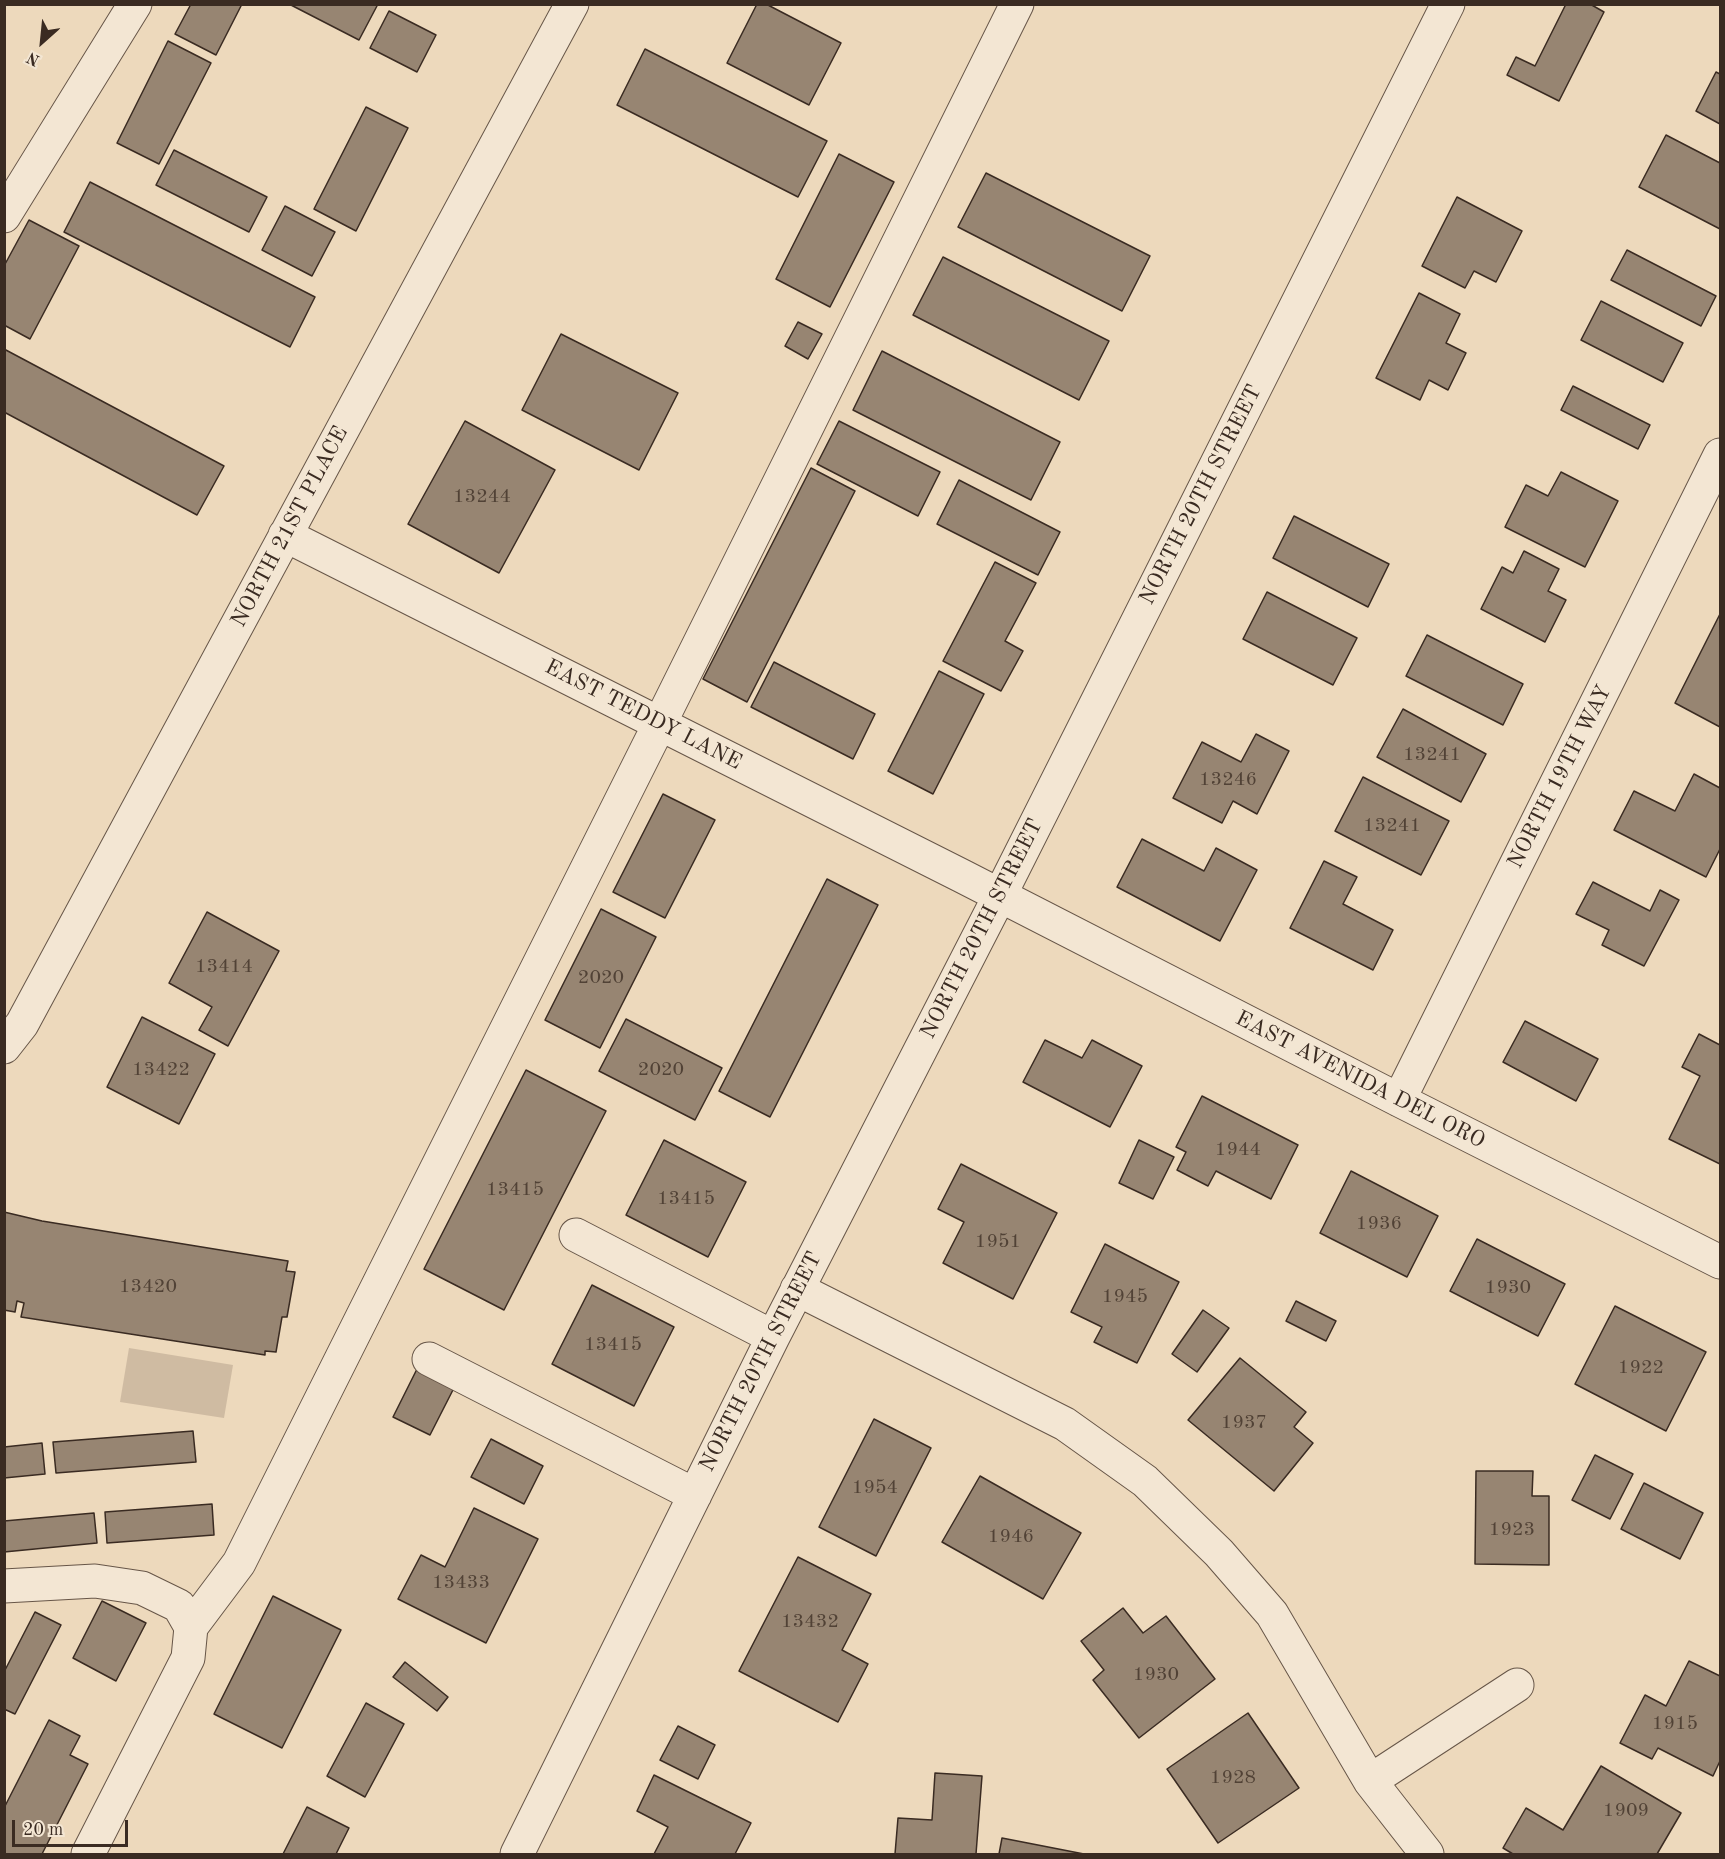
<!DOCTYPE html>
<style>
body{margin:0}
#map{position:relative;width:1725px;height:1859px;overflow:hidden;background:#edd9bc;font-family:"Old Standard TT",serif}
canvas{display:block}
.frame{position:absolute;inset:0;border:6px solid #3a2b22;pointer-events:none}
.north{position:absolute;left:12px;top:12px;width:60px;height:60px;-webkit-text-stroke:4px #f3e6d3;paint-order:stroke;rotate:207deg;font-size:16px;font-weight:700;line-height:24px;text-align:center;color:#3a2b22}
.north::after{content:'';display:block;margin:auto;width:21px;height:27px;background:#3a2b22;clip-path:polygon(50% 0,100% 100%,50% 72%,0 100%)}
.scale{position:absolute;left:12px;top:1820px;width:116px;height:27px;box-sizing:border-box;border:3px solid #3a2b22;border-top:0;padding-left:8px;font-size:18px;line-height:21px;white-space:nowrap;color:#3a2b22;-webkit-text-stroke:4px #f3e6d3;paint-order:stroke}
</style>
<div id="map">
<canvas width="1725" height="1859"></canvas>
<div class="frame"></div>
<div class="north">N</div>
<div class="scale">20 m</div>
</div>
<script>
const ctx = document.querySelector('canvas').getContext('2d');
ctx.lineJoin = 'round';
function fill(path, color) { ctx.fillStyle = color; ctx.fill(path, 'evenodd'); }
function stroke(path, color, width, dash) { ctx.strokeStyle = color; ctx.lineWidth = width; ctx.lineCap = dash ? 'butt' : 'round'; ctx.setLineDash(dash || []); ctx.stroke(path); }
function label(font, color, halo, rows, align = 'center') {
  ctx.font = font + ' "Old Standard TT",serif'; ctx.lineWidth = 4.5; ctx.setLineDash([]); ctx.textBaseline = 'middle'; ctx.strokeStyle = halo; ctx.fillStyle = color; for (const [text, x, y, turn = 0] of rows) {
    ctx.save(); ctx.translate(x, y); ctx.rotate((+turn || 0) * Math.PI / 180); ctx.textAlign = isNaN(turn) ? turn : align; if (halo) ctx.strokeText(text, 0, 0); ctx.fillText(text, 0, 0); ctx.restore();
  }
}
fill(new Path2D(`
 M129,1348l104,17 -9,53 -104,-16z`), '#cfbba2');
const building = new Path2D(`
 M191,4h51l-26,51 -41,-21z
 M289,4h89l-19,36z
 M757,4h9l75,39 -32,62 -82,-42z
 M1566,4h24l14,8 -45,89 -52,-26 9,-18 19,9z
 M389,11l47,24 -19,37 -47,-24z
 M168,41l43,22 -52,101 -42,-21z
 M645,49l182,92 -29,56 -181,-92z
 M1716,72l4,2v50l-24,-13z
 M366,107l42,21 -52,103 -42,-22z
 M1666,135l54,28v66l-81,-42z
 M174,150l93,47 -18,35 -93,-47z
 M839,154l55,28 -64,125 -54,-28z
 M986,173l164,83 -28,55 -164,-84z
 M90,182l225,115 -25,50 -226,-115z
 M1457,197l65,34 -26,51 -22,-11 -9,17 -43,-22z
 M285,206l50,26 -23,44 -50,-26z
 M29,220l50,26 -49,93 -26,-14v-59z
 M1627,250l89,46 -15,30 -90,-46z
 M943,257l166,84 -30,59 -166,-85z
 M1419,293l41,21 -14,29 20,10 -18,37 -19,-10 -9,20 -44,-22z
 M1601,301l82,42 -20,39 -82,-42z
 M798,322l24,12 -14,25 -23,-13z
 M561,334l117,59 -39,77 -117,-60z
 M4,349l220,117 -27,49 -193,-103z
 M882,351l178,91 -29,58 -178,-90z
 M1573,386l77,39 -12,24 -77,-39z
 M465,421l90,49 -56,103 -91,-49z
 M839,421l101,51 -22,44 -101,-52z
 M811,468l44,23 -108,211 -44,-23z
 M1561,472l57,29 -33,66 -80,-40 21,-42 22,11z
 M959,480l101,52 -22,43 -101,-51z
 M1294,516l95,48 -21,43 -95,-49z
 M1524,551l35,18 -11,22 18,9 -21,42 -64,-33 21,-42 11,6z
 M995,562l41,21 -31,58 18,10 -22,40 -58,-30z
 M1267,592l90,46 -24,47 -90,-46z
 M1720,614v113l-45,-24z
 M1427,635l96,49 -20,41 -97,-49z
 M774,662l101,52 -22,45 -102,-52z
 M939,671l45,23 -51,100 -45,-23z
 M1403,709l83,45 -25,48 -84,-45z
 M1256,734l33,17 -32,63 -24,-13 -11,22 -49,-25 29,-56 39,20z
 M1694,774l26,14v61l-14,28 -92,-47 20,-39 41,20z
 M1363,777l86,44 -28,54 -86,-44z
 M663,794l52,26 -50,98 -52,-26z
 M1142,839l62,32 12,-23 41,22 -37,71 -103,-54z
 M1324,861l33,16 -14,27 50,26 -20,40 -83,-42z
 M827,879l51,26 -108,212 -51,-26z
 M1593,882l57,29 10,-21 19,10 -35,66 -42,-21 7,-15 -33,-16z
 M601,909l55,28 -56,111 -55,-28z
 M207,912l72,39 -51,95 -29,-16 13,-23 -43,-24z
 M142,1017l73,37 -36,70 -72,-37z
 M626,1019l96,49 -27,52 -96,-49z
 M1525,1021l73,38 -22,42 -73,-39z
 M1699,1034l21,11v119l-51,-25 31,-63 -18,-9z
 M1045,1040l37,18 10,-18 50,26 -32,61 -87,-45z
 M526,1070l80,41 -102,199 -80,-41z
 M1202,1096l96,49 -27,54 -55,-28 -8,15 -31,-16 9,-18 -10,-5z
 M664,1140l82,42 -38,75 -82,-42z
 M1139,1140l35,17 -21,42 -34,-16z
 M961,1164l96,49 -44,86 -70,-36 21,-41 -26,-13z
 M1351,1171l87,45 -31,61 -87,-44z
 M4,1212l38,9 246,40 -2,10 9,1 -8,45h-5l-6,35 -11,-1v4l-244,-38 3,-14 -7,-2 -2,11 -11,-2z
 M1477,1239l88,45 -27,52 -88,-45z
 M1105,1244l74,38 -42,81 -43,-21 8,-15 -31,-15z
 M592,1285l82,42 -40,79 -82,-42z
 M1296,1301l40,20 -10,20 -40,-20z
 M1615,1306l91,46 -40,79 -91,-47z
 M1203,1310l26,18 -32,44 -25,-18z
 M1240,1358l66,54 -12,15 19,16 -39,48 -86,-71z
 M420,1363l37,19 -27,53 -37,-18z
 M874,1419l57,29 -55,108 -57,-29z
 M193,1431l3,31 -140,11 -3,-31z
 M491,1439l52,27 -19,38 -53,-27z
 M42,1443l3,31 -41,4v-31z
 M1595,1455l38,19 -23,45 -38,-19z
 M1476,1471h57l-1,25h17v69l-74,-1z
 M980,1476l101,57 -38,66 -101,-57z
 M1644,1483l59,30 -23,46 -59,-30z
 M212,1504l2,31 -107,8 -2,-31z
 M474,1508l64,31 -52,104 -88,-44 23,-44 24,12z
 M94,1513l3,30 -93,9v-31z
 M798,1557l73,37 -29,56 26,14 -30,58 -99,-51z
 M273,1596l68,34 -59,118 -68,-34z
 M102,1601l44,22 -30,58 -43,-23z
 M1123,1608l20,25 23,-17 49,63 -76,59 -46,-58 11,-10 -23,-29z
 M35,1612l26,13 -46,89 -11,-5v-37z
 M1689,1661l31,15v85l-7,15 -55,-28 -6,11 -32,-16 25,-48 21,11z
 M405,1662l43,35 -11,14 -44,-34z
 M366,1703l38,21 -39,73 -38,-21z
 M1248,1713l51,75 -81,55 -51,-74z
 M49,1720l31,16 -10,19 18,9 -46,90h-38v-46z
 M678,1726l37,19 -17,34 -38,-19z
 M1601,1766l80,47 -24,41h-144l-10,-6 23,-40 37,22z
 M935,1773l47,3 -6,78h-81l3,-36 34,2z
 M654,1775l97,48 -16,31h-81l14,-27 -31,-16z
 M307,1807l42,21 -13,26h-53z
 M1002,1838l82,16h-85z`);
fill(building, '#978572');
stroke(building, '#3a2b22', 1.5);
const minor = new Path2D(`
 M4,216l131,-212
 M285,535l677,341 437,224 321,162
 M4,1047l18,-23 550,-1020
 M1399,1100l321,-645
 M576,1235l197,102
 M797,1289l268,135 80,57 74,72 53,61 98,167 57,73
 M429,1359l266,136
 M4,1586l91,-5 47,7 37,18 12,21 -3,31 -100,196
 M191,1627l48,-64 421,-840 357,-719
 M1370,1781l147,-96
 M517,1854l256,-517 227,-442 448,-891`);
stroke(minor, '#675648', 35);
stroke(minor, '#f3e6d3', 33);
label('20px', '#514236', null, [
 ["13244",482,497],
 ["13241",1432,755],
 ["13246",1228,780],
 ["13241",1392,826],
 ["13414",224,967],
 ["2020",601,978],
 ["13422",161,1070],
 ["2020",661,1070],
 ["1944",1238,1150],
 ["13415",515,1190],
 ["13415",686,1199],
 ["1936",1379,1224],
 ["1951",998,1242],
 ["13420",148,1287],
 ["1930",1508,1288],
 ["1945",1125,1297],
 ["13415",613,1345],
 ["1922",1641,1368],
 ["1937",1244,1423],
 ["1954",875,1488],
 ["1923",1512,1530],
 ["1946",1011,1537],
 ["13433",461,1583],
 ["13432",810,1622],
 ["1930",1156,1675],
 ["1915",1675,1724],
 ["1928",1233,1778],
 ["1909",1626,1811]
]);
label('22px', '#3a2b22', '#f3e6d3', [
 ["NORTH 20TH STREET",1201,495,-63],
 ["NORTH 21ST PLACE",290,527,-62],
 ["EAST TEDDY LANE",643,715,27],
 ["NORTH 19TH WAY",1560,777,-63],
 ["NORTH 20TH STREET",982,929,-63],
 ["EAST AVENIDA DEL ORO",1360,1080,27],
 ["NORTH 20TH STREET",761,1362,-63]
]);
</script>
